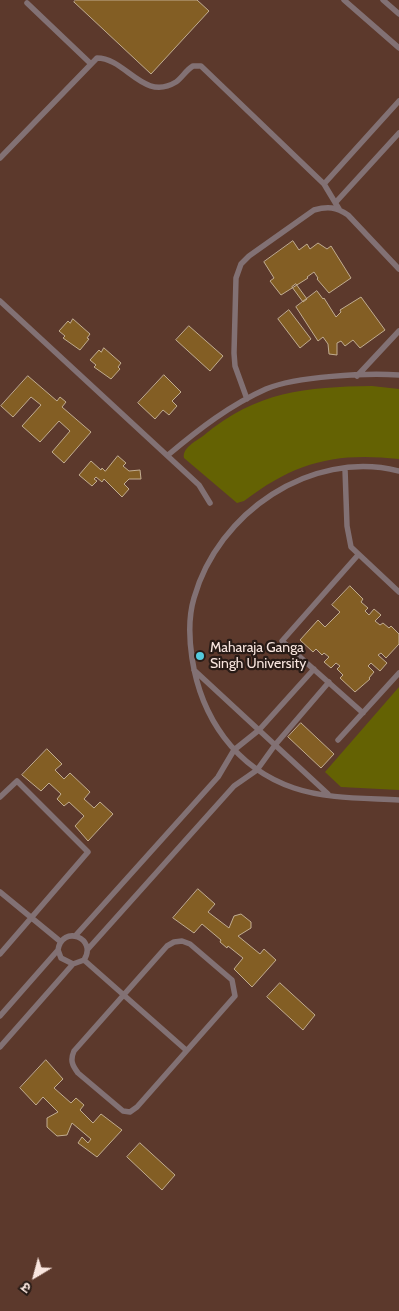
<!DOCTYPE html>
<meta charset="utf-8">
<style>
body{margin:0}
#map{position:relative;width:399px;height:1311px;overflow:hidden;background:#4c2f24;font-family:Cabin,"Noto Sans Devanagari",sans-serif}
canvas{display:block}
.north{position:absolute;left:10px;top:1251px;width:50px;height:50px;-webkit-text-stroke:4px #281b16;paint-order:stroke;rotate:217deg;font-size:14px;font-weight:700;line-height:20px;text-align:center;color:#f9e6df}
.north::after{content:'';display:block;margin:auto;width:18px;height:22px;background:#f9e6df;clip-path:polygon(50% 0,100% 100%,50% 72%,0 100%)}
</style>
<div id="map">
<canvas width="399" height="1311"></canvas>
<div class="north">उ</div>
</div>
<script>
const ctx = document.querySelector('canvas').getContext('2d');
ctx.lineJoin = 'round';
function fill(path, color) { ctx.fillStyle = color; ctx.fill(path, 'evenodd'); }
function stroke(path, color, width, dash) { ctx.strokeStyle = color; ctx.lineWidth = width; ctx.lineCap = dash ? 'butt' : 'round'; ctx.setLineDash(dash || []); ctx.stroke(path); }
function label(font, color, halo, rows, align = 'center') {
  ctx.font = font + ' Cabin,sans-serif'; ctx.lineWidth = 4.5; ctx.setLineDash([]); ctx.textBaseline = 'middle'; ctx.strokeStyle = halo; ctx.fillStyle = color; for (const [text, x, y, turn = 0] of rows) {
    ctx.save(); ctx.translate(x, y); ctx.rotate((+turn || 0) * Math.PI / 180); ctx.textAlign = isNaN(turn) ? turn : align; if (halo) ctx.strokeText(text, 0, 0); ctx.fillText(text, 0, 0); ctx.restore();
  }
}
fill(new Path2D(`
 M0,0h399v1311h-399z`), '#5c392c');
fill(new Path2D(`
 M372,386l27,3v70c-64,-7 -104,3 -155,42l-7,2 -53,-45c-2,-10 12,-17 19,-22 54,-45 102,-49 169,-50z
 M399,687v103l-58,-3 -16,-15z`), '#646203');
const building = new Path2D(`
 M76,0h121l12,11 -58,63 -77,-72z
 M293,241l6,9 8,-6 3,5 8,-6 9,6 4,-3 20,32 -22,15 -12,-14 1,-1 -4,-6 -7,5 1,1 -27,17 -11,-14 4,-3 -10,-16z
 M296,284l11,15 -4,3 -11,-15z
 M317,291l6,8 1,-1 12,19 5,-5 -1,-2 21,-13 24,33 -25,18 -7,-8 -8,6 -4,-5 -4,2v12l-8,-1 -1,-10 -5,-7 -5,4 -22,-34z
 M289,310l22,29 -11,9 -22,-29z
 M73,319l17,15 -3,4 2,1 -9,11 -17,-12 2,-2 -6,-5 9,-10 2,2z
 M189,326l34,30 -13,15 -34,-31z
 M104,348l17,15 -3,4 2,2 -9,10 -17,-12 2,-2 -6,-5 9,-10 2,2z
 M164,375l17,17 -9,9 5,5 -8,9 -6,-5 -8,9 -17,-16z
 M28,376l29,25 3,-4 6,5 -4,5 29,25 -27,31 -12,-11 18,-21 -11,-10 -19,21 -18,-16 19,-21 -10,-8 -18,20 -12,-11z
 M118,456l8,7 -3,3 6,5 11,-1 1,9h-12l-5,5 5,5 -7,8 -18,-18 -2,3 -6,-5 -2,2 3,2 -5,5 -13,-11 12,-14 10,9 1,-2 3,3z
 M350,586l13,13 -2,3 7,6 -3,3 4,4 5,-6 7,6 -6,6 5,4 3,-2 6,5 2,-2 8,8v10l-13,14 -5,-5 -3,2 9,8 -7,8 -9,-8 -3,3 6,6 -5,6 1,1 -15,13 -15,-14 3,-3 -6,-6 3,-3 -4,-3 -5,5 -7,-6 5,-5 -5,-4 -2,2 -6,-6 -3,3 -13,-12 18,-20 7,7 15,-15 -8,-7z
 M301,723l33,31 -13,14 -33,-31z
 M47,749l15,15 -7,6 9,9 6,-6 20,19 -6,7 10,9 6,-6 13,12 -25,27 -13,-15 9,-10 -15,-14 -5,4 -7,-7 4,-5 -12,-11 -8,8 -19,-16z
 M198,889l17,15 -7,8 21,16 5,-12 7,-2 10,8v6l-13,8 22,18 4,-5 12,11 -24,27 -18,-18 9,-11 -15,-12 -1,2 -7,-6 1,-2 -19,-16 -8,9 -21,-15z
 M280,983l35,32 -12,15 -36,-33z
 M46,1060l17,19 -9,9 17,15 5,-5 8,7 -4,5 13,13 8,-9 21,16 -25,27 -19,-14 4,-6 6,6 3,-4 -19,-16 -5,12 -10,1 -10,-9v-9l11,-6 -15,-15 -7,8 -16,-17z
 M140,1143l35,32 -13,15 -35,-33z`);
fill(building, '#835e24');
stroke(building, '#c1ac90', 1);
stroke(new Path2D(`
 M344,0l55,48
 M383,0l16,14
 M27,3l63,60
 M0,158l97,-100c29,0 46,44 79,24 6,-4 10,-12 17,-16h8l123,118 15,25
 M324,184l75,-83
 M336,202l63,-69
 M0,301l199,184 11,18
 M357,376l42,-45
 M247,399l-12,-33 -1,-13 2,-75 5,-14 8,-8 65,-46c14,-4 22,-3 34,5l51,54
 M168,455c31,-26 62,-50 98,-66 31,-13 100,-16 133,-14
 M345,469l2,57 4,21 48,45
 M399,471c-89,-22 -181,42 -205,127 -6,20 -5,40 -2,60 9,59 43,110 102,130 32,11 71,10 105,12
 M358,555l-76,86 81,72
 M194,670l134,124
 M338,740l61,-67
 M0,797l17,-16 71,71 -88,102
 M0,892l61,50
 M76,935l142,-158 16,-27 25,-20 55,-61
 M182,941l8,3 42,36 3,16 -98,111 -7,5 -7,-1 -45,-38c-6,-8 -8,-13 -4,-22l93,-105 7,-4z
 M88,949l146,-163 23,-16 18,-25 54,-63
 M84,960l102,90
 M0,1016l58,-66c4,-26 40,-12 26,10l-11,4 -12,-6 -3,-8
 M0,1047l73,-83`), '#827174', 5.5);
for (const [x, y, r, color] of [
 [200,656,5,"#54cadd"]
]) { const dot = new Path2D(); dot.arc(x, y, r, 0, 2 * Math.PI); ctx.fillStyle = color; ctx.fill(dot); stroke(dot, '#281b16', 2); }
label('14px', '#f9e6df', '#281b16', [
 ["Maharaja Ganga",210,648],
 ["Singh University",210,664]
], 'left');
</script>
